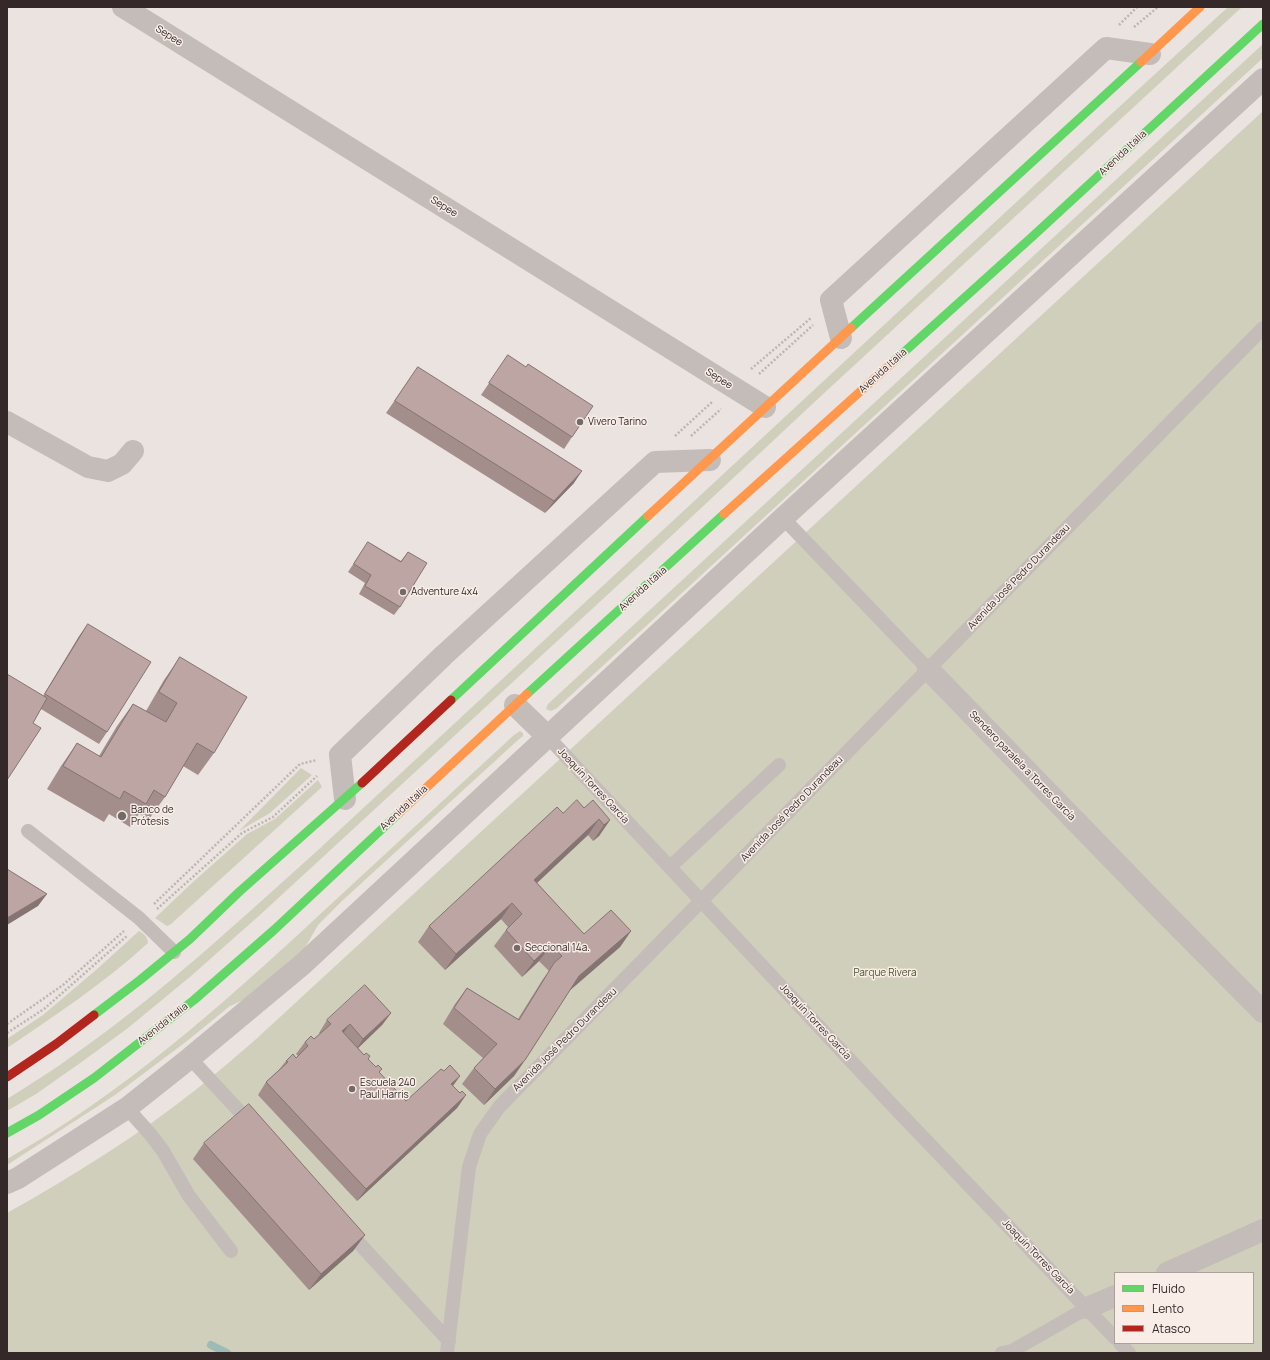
<!DOCTYPE html>
<meta charset="utf-8">
<style>
body{margin:0}
#map{position:relative;width:1270px;height:1360px;overflow:hidden;background:#ebe3e0;font-family:Manrope,sans-serif}
canvas{display:block}
.frame{position:absolute;inset:0;border:8px solid #342928;pointer-events:none}
.legend{position:absolute;left:1114px;top:1272px;width:140px;height:72px;box-sizing:border-box;background:#f8ede7;border:1px solid #aa9f9b;margin:0;padding:5px 7px;list-style:none;font-size:12px;color:#342928}
.legend li{display:flex;align-items:center;gap:8px;height:20px}
.legend b{width:20px;border:1px solid #aa9f9b}
</style>
<div id="map">
<canvas width="1270" height="1360"></canvas>
<div class="frame"></div>
<ul class="legend">
<li><b style="height:5px;background:#63d668"></b>Fluido</li>
<li><b style="height:5px;background:#ff974d"></b>Lento</li>
<li><b style="height:5px;background:#b3261e"></b>Atasco</li>
</ul>
</div>
<script>
const ctx = document.querySelector('canvas').getContext('2d');
ctx.lineJoin = 'round';
function fill(path, color) { ctx.fillStyle = color; ctx.fill(path, 'evenodd'); }
function stroke(path, color, width, dash) { ctx.strokeStyle = color; ctx.lineWidth = width; ctx.lineCap = dash ? 'butt' : 'round'; ctx.setLineDash(dash || []); ctx.stroke(path); }
function label(font, color, halo, rows, align = 'center') {
  ctx.font = font + ' Manrope,sans-serif'; ctx.lineWidth = 3; ctx.setLineDash([]); ctx.textBaseline = 'middle'; ctx.strokeStyle = halo; ctx.fillStyle = color; for (const [text, x, y, turn = 0] of rows) {
    ctx.save(); ctx.translate(x, y); ctx.rotate((+turn || 0) * Math.PI / 180); ctx.textAlign = isNaN(turn) ? turn : align; if (halo) ctx.strokeText(text, 0, 0); ctx.fillText(text, 0, 0); ctx.restore();
  }
}
fill(new Path2D(`
 M1228,7h14l-421,389 -153,143 -407,375 -70,62 -63,52 -45,33 -47,33 -29,17v-12c24,-15 48,-30 71,-47 85,-60 162,-132 239,-201l776,-720z
 M1263,44v14l-706,650 -6,3 -5,-2 2,-5z
 M1263,111v1242h-1256v-140c66,-37 132,-78 191,-125 19,-15 37,-31 56,-47zM1115,1273h138v70h-138z
 M520,731l3,2v3l-5,4 -176,161 -24,24 -17,30 -44,39 -27,12 -43,35 -72,54 -108,70v-6c115,-65 213,-152 309,-241 66,-61 132,-122 198,-183z
 M301,768l11,7 -42,38 -31,18z
 M318,780l4,7 -151,137 -4,2 -12,-8 38,-36 54,-48 28,-15z
 M139,931c4,2 9,6 9,12 -44,40 -92,72 -141,105v-9l36,-24 53,-45z`), '#cfcfbb');
stroke(new Path2D(`
 M211,1345l16,8`), '#9dbcb6', 8);
stroke(new Path2D(`
 M1119,25l18,-18
 M1134,27l24,-20
 M751,369l60,-51
 M759,374l54,-49
 M675,436l37,-34
 M691,436l30,-27
 M154,904l146,-140 17,-4
 M157,909l85,-76 31,-16 44,-41
 M7,1024l56,-39 61,-54
 M7,1033l37,-24 84,-74`), '#bdb5b1', 2.5, [2, 2]);
stroke(new Path2D(`
 M783,518l145,151
 M548,737l347,371 220,230
 M28,831l111,87 35,34
 M670,867l109,-102
 M190,1058l63,68
 M127,1108l24,27 12,16 26,45 42,55
 M347,1230l102,111
 M1120,1343l9,10
 M447,1353l22,-186 11,-33 19,-27 764,-779
 M1002,1353l10,-2 75,-43`), '#c4bcb9', 14);
stroke(new Path2D(`
 M123,7l642,400
 M841,338l-10,-38 275,-252 44,6
 M7,422l81,45 20,4 14,-7 11,-13
 M928,669l228,235 107,108
 M515,705l33,32
 M345,799l-5,-44 104,-100 211,-193 55,-2
 M7,1183l11,-5 109,-70 63,-50 113,-94 480,-446 480,-439
 M1167,1273l96,-43
 M1087,1308l28,-12`), '#c4bcb9', 22);
stroke(new Path2D(`
 M851,328l290,-266
 M893,362l140,-126 230,-212
 M527,694l197,-180
 M451,700l197,-184
 M94,1015l46,-35 50,-41 49,-47 123,-109
 M7,1133l32,-18 55,-37 100,-78 80,-70 124,-116`), '#63d668', 9);
stroke(new Path2D(`
 M1141,62l59,-55
 M724,514l169,-152
 M648,516l203,-188
 M398,814l129,-120`), '#ff974d', 9);
stroke(new Path2D(`
 M362,783l89,-83
 M7,1077l49,-33 38,-29`), '#b3261e', 9);
fill(new Path2D(`
 M508,355l64,82 -8,12 -83,-54z
 M418,367l156,116 -29,30 -159,-100z
 M368,542l33,19 7,-9 -8,55 -6,8 -35,-21 6,-11 -17,-11z
 M88,624l19,108 -8,12 -58,-35 -8,14 10,-27 36,-60z
 M180,657l34,96 -16,22 -15,-9 -18,31 -16,22 -10,-5 -9,13 -21,-13 -5,8 -57,-33 14,-23 16,-23 22,13 18,-30 16,-22 13,7 18,-31z
 M584,808l26,12 -11,16 -6,5 -5,-6 -51,48 47,51 47,-3 -11,16 -50,43 -45,70 -11,16 -30,29 -22,-21 12,-16 9,-10 -40,-34 12,-20 12,-16 51,31 25,-40 6,-8 -10,-10 -17,16 -28,-31 12,-16 2,-3 -7,-8 -56,51 -27,-28 11,-16 134,-113z
 M391,1013l-9,12 -24,23 6,7 6,1 -2,3 8,8 6,2 -3,4 27,28 38,-30 16,5 -7,10 7,7 6,2 -9,13 -100,93 -99,-106 8,-13 12,-11 8,-10 10,-3 2,-2 -2,-2 9,-12 9,-3 6,-5 -1,-1 8,-13z
 M204,1143l161,92 -12,16 -44,39 -116,-131z`), '#a38e8c');
fill(new Path2D(`
 M582,471l-8,12 -29,30 9,-12z
 M599,819l-11,16 -65,61 11,-16z
 M610,820l-11,16 -6,5 11,-16z
 M47,894l-9,12 -31,19v-7z
 M512,903l-11,16 -56,51 11,-16z
 M631,931l-11,16 -52,45 11,-16z
 M551,945l-12,16 -17,16 12,-16z
 M391,1013l-9,12 -27,26 8,-12z
 M350,1024l-9,12 1,-5z
 M525,1060l-11,16 -30,29 11,-16z
 M460,1076l-9,12v-4z
 M466,1095l-9,13 -100,93 9,-12z
 M365,1235l-12,16 -44,39 12,-16z`), '#847472');
const building = new Path2D(`
 M508,355l18,12 2,-3 65,42 -21,31 -83,-54z
 M418,367l164,104 -28,30 -159,-100z
 M368,542l33,20 7,-10 19,11 -27,44 -35,-21 6,-11 -17,-11z
 M88,624l63,38 -44,70 -62,-38z
 M180,657l67,40 -33,56 -17,-10 -32,54 -11,-7 -8,14 -22,-13 -4,8 -57,-33 14,-23 24,14 32,-53 33,18 11,-19 -18,-11z
 M7,674l40,24 -14,25 8,5 -34,52z
 M577,800l7,8 9,-8 17,20 -6,5 -5,-6 -65,61 50,54 27,-24 20,21 -52,45 -54,84 -30,29 -21,-21 23,-24 -43,-36 13,-20 52,32 35,-57 8,-7 -11,-11 -17,16 -28,-31 16,-16 -10,-11 -56,51 -27,-28 128,-119 6,6z
 M7,869l40,25 -40,24z
 M365,985l26,28 -28,26 -13,-15 -8,7 22,24 2,-2 4,3 -2,3 8,8 2,-2 4,4 -3,3 27,29 35,-32 3,2 6,-6 10,11 -9,8 9,9 2,-2 4,4 -100,94 -100,-107 22,-20 -2,-1 7,-7 3,4 12,-12 -3,-4 6,-6 3,3 17,-15 -4,-4z
 M249,1104l116,131 -44,39 -117,-131z`);
fill(building, '#bda5a3');
stroke(building, '#847472', 1);
for (const [x, y, r, color] of [
 [580,422,4,"#746a68"],
 [403,592,4,"#746a68"],
 [122,816,5,"#746a68"],
 [517,948,4,"#746a68"],
 [352,1089,4,"#746a68"]
]) { const dot = new Path2D(); dot.arc(x, y, r, 0, 2 * Math.PI); ctx.fillStyle = color; ctx.fill(dot); stroke(dot, '#f8ede7', 1.5); }
label('10px', '#342928', '#f8ede7', [
 ["Sepee",169,36,32],
 ["Avenida Italia",1123,153,-43],
 ["Sepee",444,207,32],
 ["Avenida Italia",883,371,-42],
 ["Sepee",719,379,32],
 ["Avenida José Pedro Durandeau",1019,577,-46],
 ["Avenida Italia",643,589,-42],
 ["Sendero paralela a Torres García",1022,766,46],
 ["Joaquín Torres García",593,786,47],
 ["Avenida Italia",404,808,-43],
 ["Avenida José Pedro Durandeau",792,809,-46],
 ["Joaquín Torres García",815,1022,47],
 ["Avenida Italia",163,1024,-38],
 ["Avenida José Pedro Durandeau",565,1040,-45],
 ["Joaquín Torres García",1038,1257,46]
]);
label('10px', '#342928', '#f8ede7', [
 ["Vivero Tarino",588,422],
 ["Adventure 4x4",411,592],
 ["Banco de",131,810],
 ["Prótesis",131,822],
 ["Seccional 14a.",525,948],
 ["Escuela 240",360,1083],
 ["Paul Harris",360,1095]
], 'left');
label('10px', '#4a512d', '#f8ede7', [
 ["Parque Rivera",885,973]
]);
</script>
